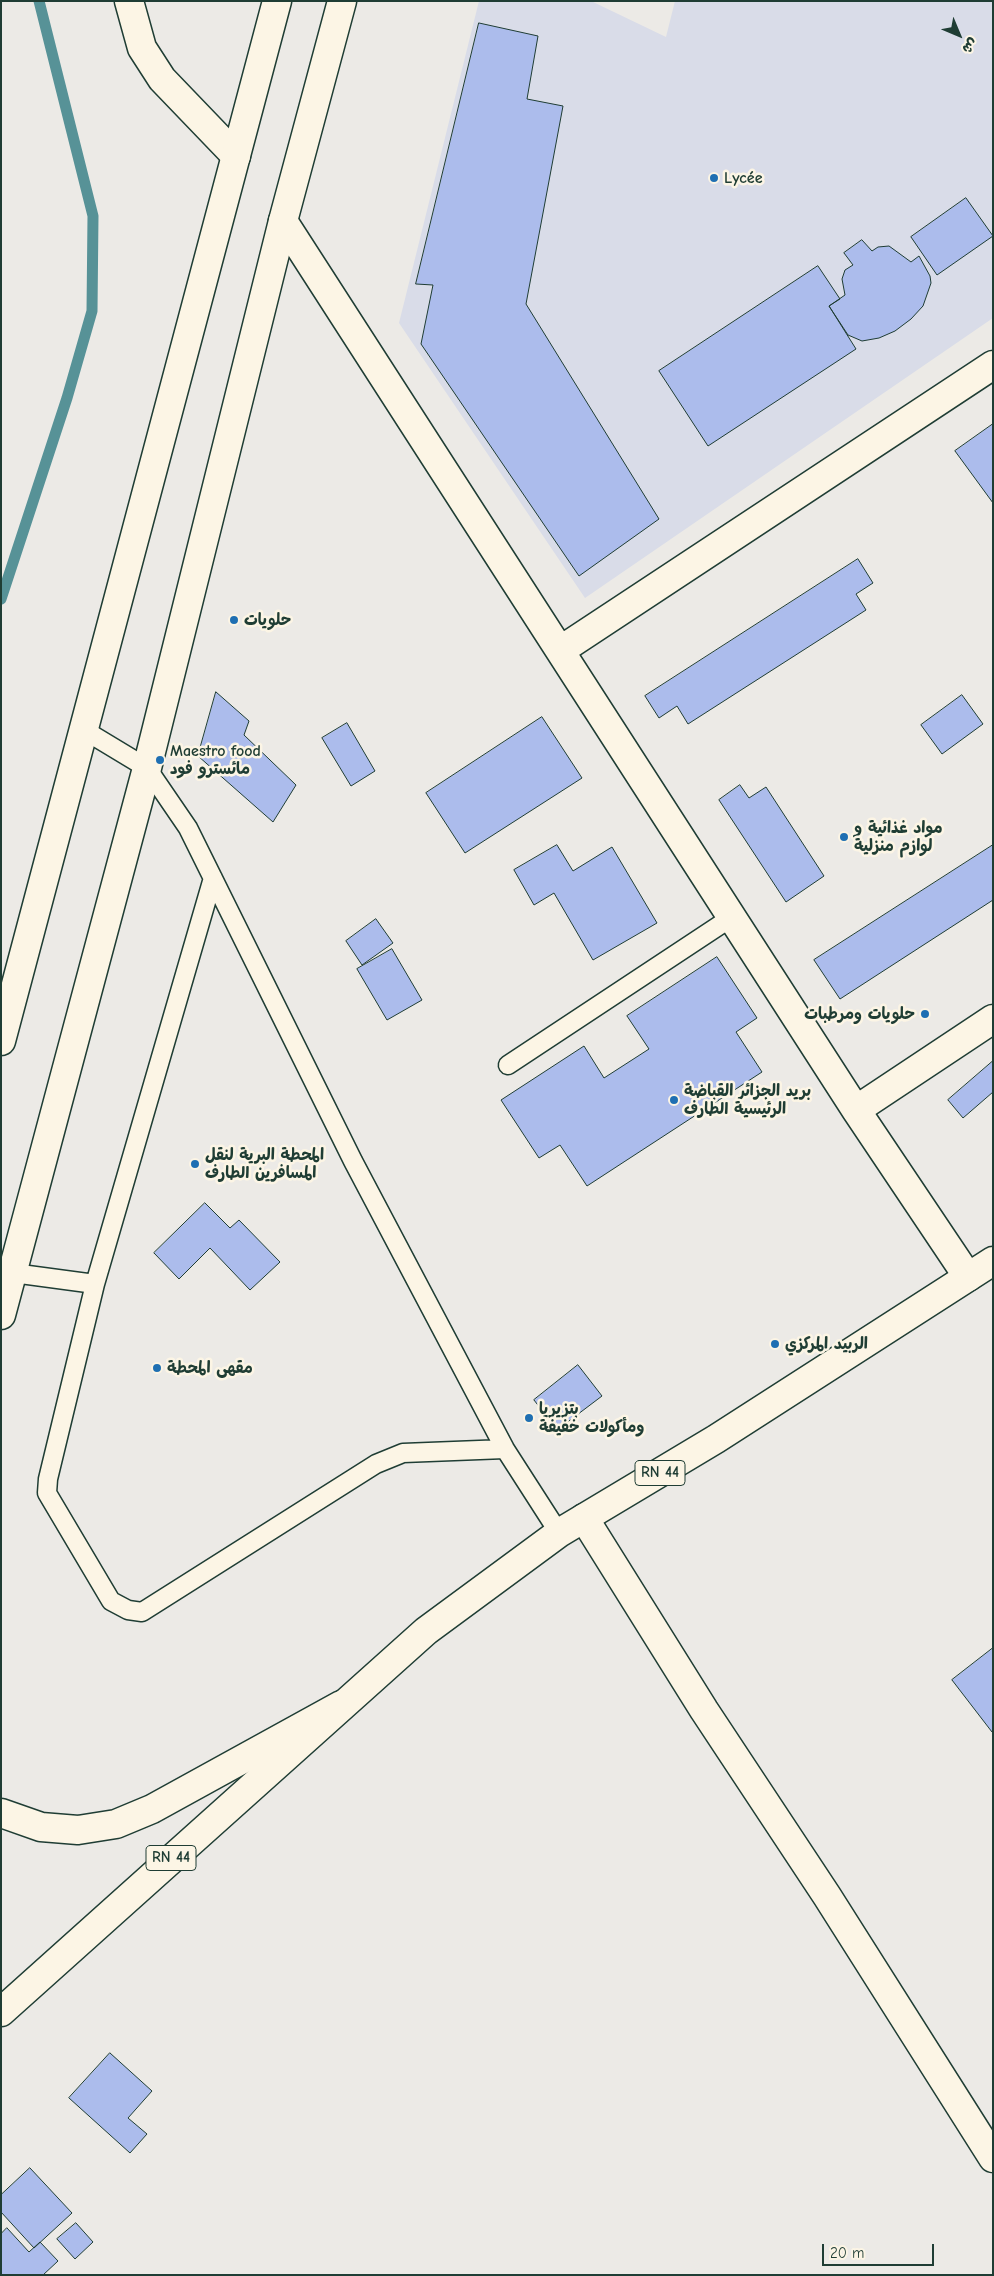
<!DOCTYPE html>
<meta charset="utf-8">
<style>
body{margin:0}
#map{position:relative;width:994px;height:2276px;overflow:hidden;background:#eceae6;font-family:"Comic Neue","Playpen Sans Arabic",sans-serif}
canvas{display:block}
.frame{position:absolute;inset:0;border:2px solid #1f3d34;pointer-events:none}
.north{position:absolute;left:934px;top:10px;width:50px;height:50px;-webkit-text-stroke:4px #fcf5e5;paint-order:stroke;rotate:135deg;font-size:14px;font-weight:700;line-height:20px;text-align:center;color:#1f3d34}
.north::after{content:'';display:block;margin:auto;width:18px;height:22px;background:#1f3d34;clip-path:polygon(50% 0,100% 100%,50% 72%,0 100%)}
.scale{position:absolute;left:822px;top:2244px;width:112px;height:22px;box-sizing:border-box;border:2px solid #1f3d34;border-top:0;padding-left:6px;font-size:15px;line-height:18px;white-space:nowrap;color:#1f3d34;-webkit-text-stroke:4px #fcf5e5;paint-order:stroke}
</style>
<div id="map">
<canvas width="994" height="2276"></canvas>
<div class="frame"></div>
<div class="north">ش</div>
<div class="scale">20 m</div>
</div>
<script>
const ctx = document.querySelector('canvas').getContext('2d');
ctx.lineJoin = 'round';
function fill(path, color) { ctx.fillStyle = color; ctx.fill(path, 'evenodd'); }
function stroke(path, color, width, dash) { ctx.strokeStyle = color; ctx.lineWidth = width; ctx.lineCap = dash ? 'butt' : 'round'; ctx.setLineDash(dash || []); ctx.stroke(path); }
function label(font, color, halo, rows, align = 'center') {
  ctx.font = font + ' "Comic Neue","Playpen Sans Arabic",sans-serif'; ctx.lineWidth = 5; ctx.setLineDash([]); ctx.textBaseline = 'middle'; ctx.strokeStyle = halo; ctx.fillStyle = color; for (const [text, x, y, turn = 0] of rows) {
    ctx.save(); ctx.translate(x, y); ctx.rotate((+turn || 0) * Math.PI / 180); ctx.textAlign = isNaN(turn) ? turn : align; if (halo) ctx.strokeText(text, 0, 0); ctx.fillText(text, 0, 0); ctx.restore();
  }
}
fill(new Path2D(`
 M479,1h112l75,36 9,-36h318v317l-408,280 -186,-275z`), '#d9dce8');
stroke(new Path2D(`
 M1,599l66,-201 25,-87 1,-95 -54,-215`), '#579297', 11);
const building = new Path2D(`
 M479,23l59,13 -11,63 36,7 -37,198 133,215 -80,57 -158,-232 12,-59 -17,-1z
 M966,198l27,38 -56,39 -26,-38z
 M862,240l10,11 6,-4 11,-1 22,16 8,-6 11,20 1,7 -8,23 -12,13 -16,12 -16,7 -17,3 -14,-6 -19,-29 16,-11 -3,-16 3,-9 8,-5 -9,-12z
 M818,266l22,33 -11,7 27,43 -148,97 -49,-75z
 M993,424v79l-38,-52z
 M858,559l15,24 -17,11 10,16 -178,114 -11,-18 -18,12 -14,-22z
 M216,692l33,29 -5,14 52,50 -23,37 -75,-66z
 M962,695l21,29 -41,30 -21,-29z
 M542,717l40,61 -117,75 -39,-60z
 M347,723l28,48 -24,15 -29,-48z
 M740,785l9,13 17,-11 58,89 -38,26 -67,-102z
 M557,845l16,26 39,-24 45,76 -64,37 -39,-67 -20,12 -20,-35z
 M993,845v55l-153,99 -26,-39z
 M376,919l17,24 -31,22 -16,-24z
 M392,949l30,51 -35,20 -30,-51z
 M717,957l40,61 -21,14 26,40 -175,114 -27,-41 -21,13 -38,-58 83,-54 20,32 45,-29 -22,-33z
 M993,1061v31l-30,26 -15,-18z
 M205,1203l25,25 9,-8 41,42 -30,28 -40,-42 -31,31 -25,-26z
 M578,1365l24,31 -45,34 -23,-30z
 M993,1648v84h-1l-40,-52z
 M110,2053l42,38 -24,27 19,16 -17,19 -61,-55z
 M30,2168l42,45 -38,35 -33,-36v-17z
 M76,2223l17,19 -18,17 -18,-20z
 M7,2228l22,24 11,-10 18,19 -15,14h-42v-41z`);
fill(building, '#acbcec');
stroke(building, '#1f3d34', 1);
const service = new Path2D(`
 M84,730l63,38 41,60 165,333 152,288 54,84
 M213,878l-118,406 -47,195 -1,14 64,108 17,9 14,2 234,-148 27,-11 102,-4
 M508,1065l224,-148
 M13,1273l82,11`);
const minor = new Path2D(`
 M129,1l13,47 20,31 74,77
 M283,221l573,889 112,167
 M561,650l432,-285
 M856,1110l137,-91
 M584,1518l120,192 123,186 166,262`);
const primary = new Path2D(`
 M1,2012l425,-381 133,-98 157,-94 277,-178`);
const trunk = new Path2D(`
 M1,1041l276,-1040
 M1,1315l146,-547 136,-547 59,-220
 M1,1813l40,14 37,3 38,-6 36,-15 189,-104`);
stroke(service, '#1f3d34', 21);
stroke(minor, '#1f3d34', 31);
stroke(primary, '#1f3d34', 31);
stroke(trunk, '#1f3d34', 31);
stroke(service, '#fcf5e5', 18);
stroke(minor, '#fcf5e5', 28);
stroke(primary, '#fcf5e5', 28);
stroke(trunk, '#fcf5e5', 28);
for (const [x, y, r, color] of [
 [714,178,5,"#1f6fb2"],
 [234,620,5,"#1f6fb2"],
 [160,760,5,"#1f6fb2"],
 [844,837,5,"#1f6fb2"],
 [925,1014,5,"#1f6fb2"],
 [674,1100,5,"#1f6fb2"],
 [195,1164,5,"#1f6fb2"],
 [775,1344,5,"#1f6fb2"],
 [157,1368,5,"#1f6fb2"],
 [529,1418,5,"#1f6fb2"]
]) { const dot = new Path2D(); dot.arc(x, y, r, 0, 2 * Math.PI); ctx.fillStyle = color; ctx.fill(dot); stroke(dot, '#fcf5e5', 2); }
for (const [x, y, w] of [
 [660,1473,50],
 [171,1858,50]
]) { const box = new Path2D(); box.roundRect(x - w / 2, y - 12.5, w, 25, 4); ctx.fillStyle = '#fcf5e5'; ctx.fill(box); stroke(box, '#1f3d34', 1); }
label('bold 15px', '#1f3d34', null, [
 ["RN 44",660,1473],
 ["RN 44",171,1858]
]);
label('bold 16px', '#1f3d34', '#fcf5e5', [
 ["Lycée",724,178],
 ["حلويات",244,620],
 ["Maestro food",170,751],
 ["مائسترو فود",170,769],
 ["مواد غذائية و",854,828],
 ["لوازم منزلية",854,846],
 ["حلويات ومرطبات",915,1014,"right"],
 ["بريد الجزائر القباضة",684,1091],
 ["الرئيسية الطارف",684,1109],
 ["المحطة البرية لنقل",205,1155],
 ["المسافرين الطارف",205,1173],
 ["الربيد المركزي",785,1344],
 ["مقهى المحطة",167,1368],
 ["بتزيريا",539,1409],
 ["ومأكولات خفيفة",539,1427]
], 'left');
</script>
